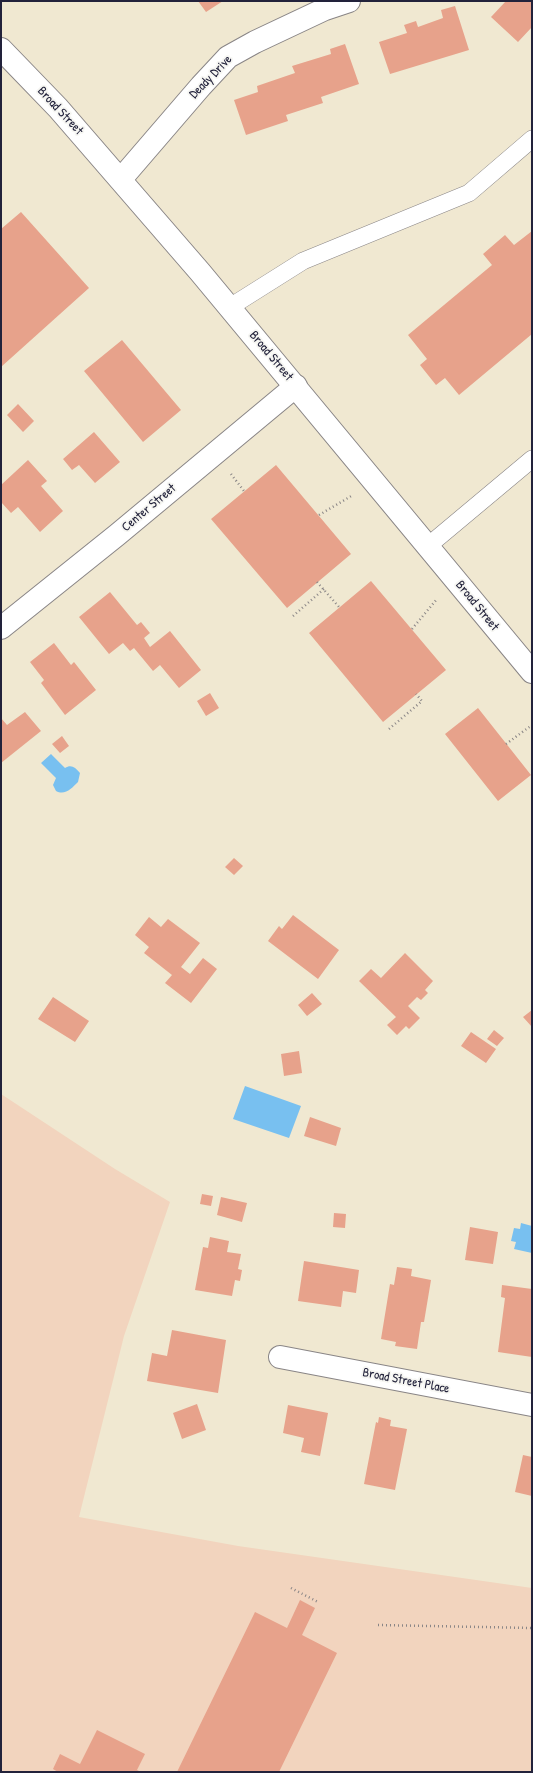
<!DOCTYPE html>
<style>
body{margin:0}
#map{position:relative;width:533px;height:1773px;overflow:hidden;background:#f0e8d1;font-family:"Patrick Hand",sans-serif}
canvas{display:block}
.frame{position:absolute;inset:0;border:2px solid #22223b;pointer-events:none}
</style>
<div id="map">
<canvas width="533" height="1773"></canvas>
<div class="frame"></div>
</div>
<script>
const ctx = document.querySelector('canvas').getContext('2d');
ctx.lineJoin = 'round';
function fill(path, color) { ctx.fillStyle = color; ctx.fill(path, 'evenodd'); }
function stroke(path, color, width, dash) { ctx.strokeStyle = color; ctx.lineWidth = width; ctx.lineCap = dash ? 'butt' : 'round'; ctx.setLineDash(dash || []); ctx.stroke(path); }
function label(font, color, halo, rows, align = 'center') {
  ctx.font = font + ' "Patrick Hand",sans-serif'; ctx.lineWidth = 3.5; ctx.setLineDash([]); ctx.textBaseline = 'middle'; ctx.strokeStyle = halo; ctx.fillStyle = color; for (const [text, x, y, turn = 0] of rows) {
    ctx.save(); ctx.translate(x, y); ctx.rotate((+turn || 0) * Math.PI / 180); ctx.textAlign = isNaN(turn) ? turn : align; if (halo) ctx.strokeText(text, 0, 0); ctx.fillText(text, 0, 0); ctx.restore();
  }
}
fill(new Path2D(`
 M1,1094l114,75 55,33 -46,134 -45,181 159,29 294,42v184h-531z`), '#f2d4be');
fill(new Path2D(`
 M51,754l14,14c6,-4 10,-1 15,5l-2,9c-6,6 -13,14 -22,9l-3,-6 3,-7 -15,-15z
 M245,1086l56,20 -12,32 -56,-19z
 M521,1223l11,3v27l-18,-4 2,-7 -5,-1 3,-13 6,1z`), '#78c0f0');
fill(new Path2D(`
 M198,1h25l-17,11z
 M506,1h26v26l-14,15 -27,-25z
 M455,6l14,44 -79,24 -11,-32 28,-9 -3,-8 12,-4 2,6 25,-9 -2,-8z
 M345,44l14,40 -38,13 2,6 -37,12 2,6 -42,14 -12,-35 24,-8 -1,-6 38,-13 -3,-7 39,-12 -1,-5z
 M21,212l68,76 -88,79v-138z
 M532,231v103l-73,61 -14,-17 -9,7 -16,-20 7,-6 -19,-24 84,-70 -9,-11 22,-19 9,10z
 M122,340l59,70 -38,32 -59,-71z
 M18,404l16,17 -11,11 -16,-17z
 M94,432l26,30 -25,21 -16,-18 -7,5 -9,-11z
 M28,460l19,21 -6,5 22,25 -23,21 -22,-25 -7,6 -10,-11v-17z
 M276,465l75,89 -64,54 -76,-89z
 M371,581l75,89 -63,52 -74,-89z
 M110,592l27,33 4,-3 9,11 -6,5 6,9 20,-16 31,39 -22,18 -19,-23 -7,6 -19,-23 -4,3 -7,-8 -14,11 -30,-37z
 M54,643l17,22 3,-3 22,28 -31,25 -24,-32 3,-3 -14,-18z
 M210,693l9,15 -13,8 -9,-15z
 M478,708l53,67 -33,26 -53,-67z
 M25,712l16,19 -40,32v-45l6,7z
 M62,736l7,10 -9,7 -8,-9z
 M234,858l9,8 -9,9 -9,-8z
 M293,915l46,35 -21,29 -50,-38 11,-15 3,3z
 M149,917l12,10 7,-8 32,24 -19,24 9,7 13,-16 14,11 -26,34 -26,-20 7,-8 -28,-22 5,-6 -14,-12z
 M405,953l28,28 -8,9 3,3 -7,7 -4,-3 -9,9 12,12 -11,11 -3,-3 -9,9 -10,-10 9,-8 -37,-36 12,-12 10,9z
 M312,993l10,11 -15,12 -9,-11z
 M53,997l36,24 -14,21 -37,-23z
 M532,1010v17l-9,-10z
 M494,1030l10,8 -7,8 -10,-7z
 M471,1032l25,17 -10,14 -25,-17z
 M299,1051l3,22 -18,3 -3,-22z
 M310,1117l31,11 -5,18 -32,-10z
 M202,1194l11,2 -2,10 -11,-2z
 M221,1197l26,6 -5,19 -25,-7z
 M334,1213l12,1 -1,14 -12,-1z
 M470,1227l28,5 -5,32 -28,-4z
 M210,1237l19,4 -2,11 14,2 -3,15 4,1 -2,11 -5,-1 -3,16 -37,-6 8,-43 5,1z
 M304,1261l55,9 -3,23 -13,-2 -2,16 -43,-6z
 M397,1267l15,2 -1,7 20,4 -7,42h-3l-4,27 -22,-3 1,-4 -15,-3 9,-55 4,1z
 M502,1285l30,4v68l-34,-5 7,-54 -4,-1z
 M172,1330l54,10 -8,53 -71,-12 5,-28 15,3z
 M197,1404l9,26 -24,9 -9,-26z
 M288,1405l40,8 -8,43 -19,-4 3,-14 -21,-5z
 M379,1417l12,3 -1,6 17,3 -12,61 -31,-6 12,-62 2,1z
 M523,1455l9,2v39l-17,-4z
 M300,1600l15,8 -13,27 35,18 -58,119h-102l78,-160 32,16z
 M97,1730l48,24 -8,16 4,2h-83l-5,-3 7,-15 20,10z`), '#e7a28b');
const lane = new Path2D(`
 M230,307l73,-46 166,-68 63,-54
 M428,546l104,-87`);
const street = new Path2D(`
 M121,179l80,-93 27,-29 27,-15 70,-33 24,-8
 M1,628l116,-93 179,-149
 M280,1357l252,48`);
const secondary = new Path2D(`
 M1,49l57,59 142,164 332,400`);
stroke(lane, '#898586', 18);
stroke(street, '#898586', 24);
stroke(secondary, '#898586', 24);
stroke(new Path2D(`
 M231,474l13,17
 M319,515l34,-20
 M317,582l22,25
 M293,616l31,-27
 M412,629l25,-30
 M389,729l33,-28 -6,-7
 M506,744l26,-19
 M291,1588l27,14
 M378,1625l154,3`), '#898586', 2.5, [1, 3]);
stroke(lane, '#fff', 17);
stroke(street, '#fff', 22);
stroke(secondary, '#fff', 22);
label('13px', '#22223b', '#f6f6f2', [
 ["Deady Drive",211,77,-46],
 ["Broad Street",60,111,47],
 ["Broad Street",271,356,50],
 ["Center Street",149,508,-40],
 ["Broad Street",477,606,51],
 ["Broad Street Place",406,1381,11]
]);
</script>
